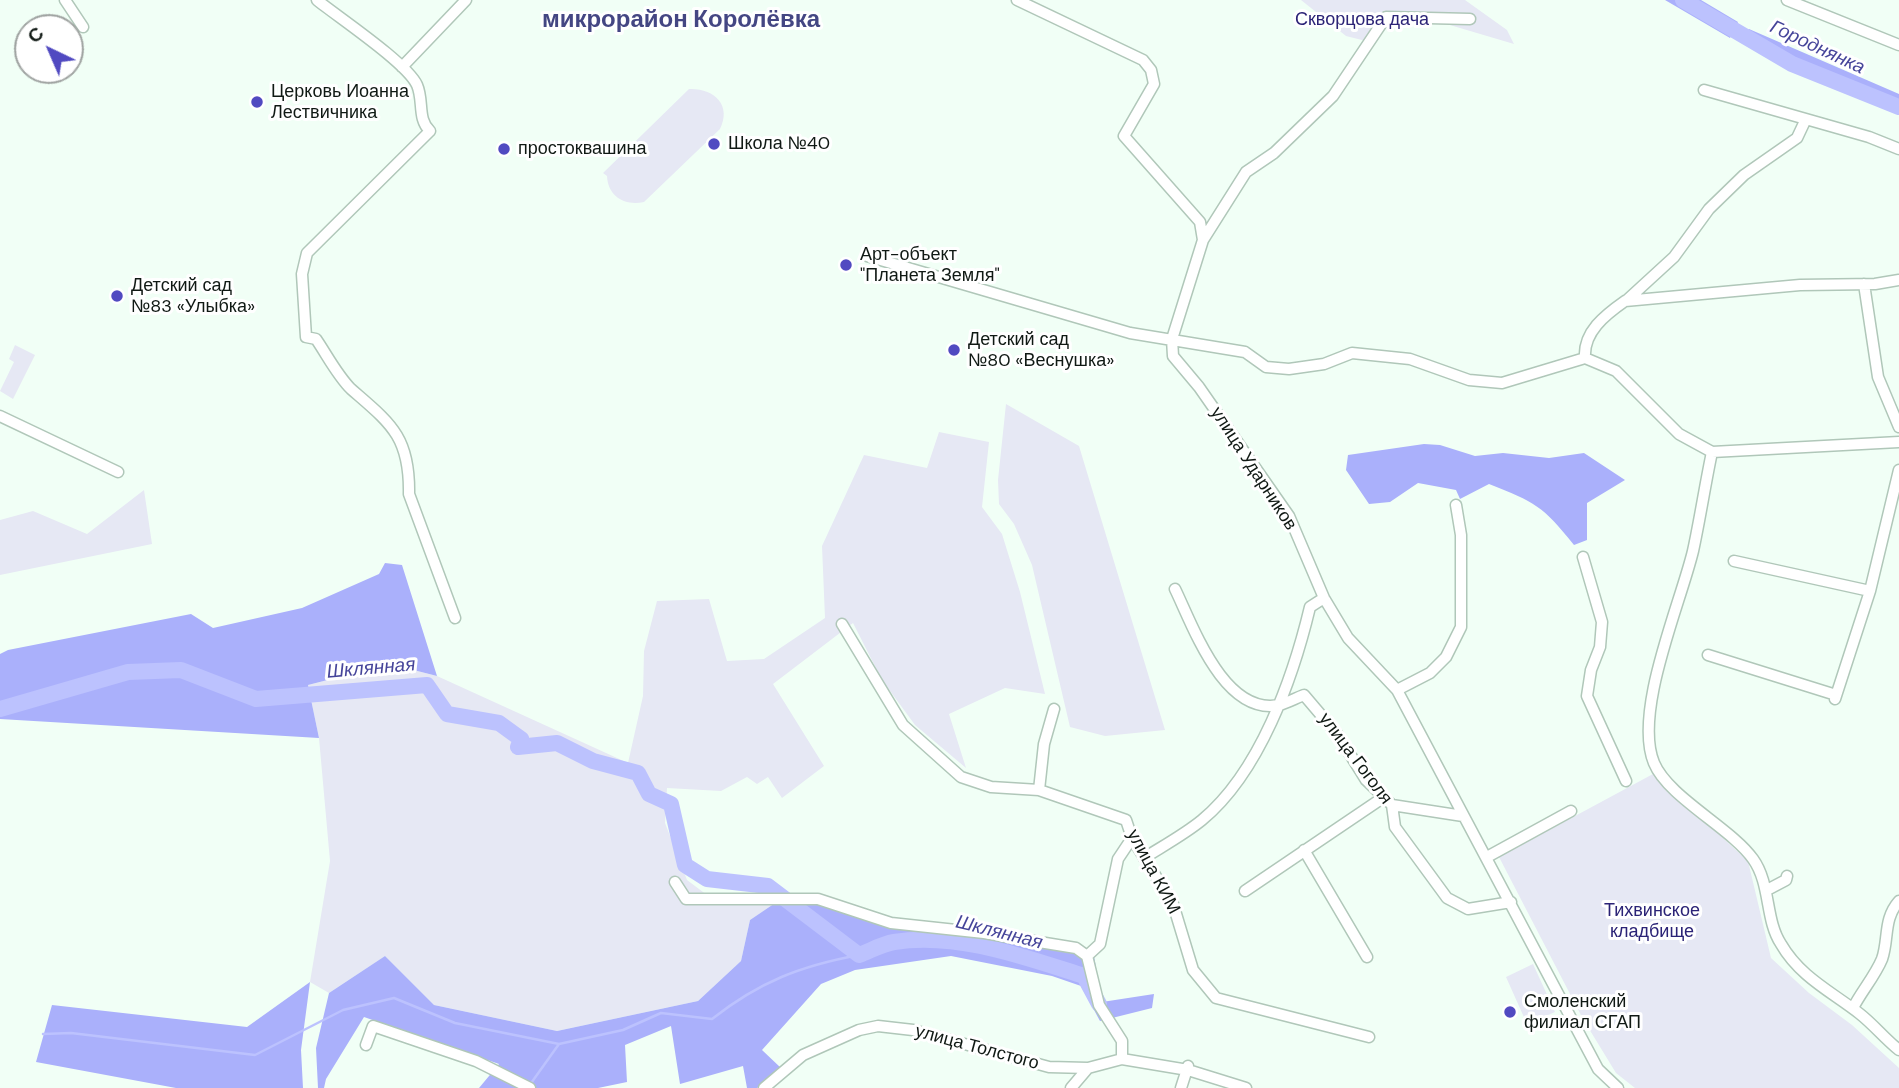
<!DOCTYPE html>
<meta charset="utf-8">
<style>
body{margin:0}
#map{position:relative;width:1899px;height:1088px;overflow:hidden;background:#f1fff6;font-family:"DM Sans",sans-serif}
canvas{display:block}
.north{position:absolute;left:14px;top:14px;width:70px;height:70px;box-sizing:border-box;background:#fff;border:2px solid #9fa3a1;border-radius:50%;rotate:316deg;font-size:19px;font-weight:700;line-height:28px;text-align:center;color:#101914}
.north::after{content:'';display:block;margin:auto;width:24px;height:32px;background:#514ac1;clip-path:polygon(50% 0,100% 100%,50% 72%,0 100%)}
</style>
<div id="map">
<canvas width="1899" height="1088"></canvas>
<div class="north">С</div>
</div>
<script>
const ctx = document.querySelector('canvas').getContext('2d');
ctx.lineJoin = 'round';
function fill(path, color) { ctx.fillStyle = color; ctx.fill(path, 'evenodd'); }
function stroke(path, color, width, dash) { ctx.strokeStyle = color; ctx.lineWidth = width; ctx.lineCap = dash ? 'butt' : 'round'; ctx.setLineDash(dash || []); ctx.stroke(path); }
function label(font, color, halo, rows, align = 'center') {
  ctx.font = font + ' "DM Sans",sans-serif'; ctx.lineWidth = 6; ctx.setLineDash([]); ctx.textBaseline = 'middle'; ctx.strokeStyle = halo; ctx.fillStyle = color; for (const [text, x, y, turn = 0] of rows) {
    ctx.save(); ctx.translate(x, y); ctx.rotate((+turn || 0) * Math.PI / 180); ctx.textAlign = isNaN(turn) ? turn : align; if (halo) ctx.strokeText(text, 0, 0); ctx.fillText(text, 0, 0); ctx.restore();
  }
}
fill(new Path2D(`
 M1301,0h164l42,30 7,14 -108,-32 -36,30 -24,-6z
 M689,89c25,-1 43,16 31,40l-76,73c-19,4 -36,-5 -37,-26l-4,-3z
 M15,345l20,10 -22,44 -13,-8 14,-29 -5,-3z
 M1006,404l73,42 86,284 -60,6 -35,-9 -38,-162 -18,-41 -15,-20 -1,-24z
 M939,432l50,10 -7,65 20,27 18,58 25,102 -40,-6 -56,26 17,54 -51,-43 -33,-45 -29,-57 -80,61 51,82 -42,32 -14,-21 -11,7 -10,-7 -26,14 -54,-3 -2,35 22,57 24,18 73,-1 -34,23 -9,41 -43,40 -141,30 -123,-26 -49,-49 -56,37 -19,-11 20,-121 -11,-123 -11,-53 82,-21 47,12 191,87 15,-67 1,-45 13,-50 52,-2 18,62 37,-2 61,-41 -3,-72 42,-91 63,13z
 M144,490l8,54 -152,31v-55l33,-9 54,23z
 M1653,774l95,87 23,97 38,35 43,32 47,43v20h-264l-19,-15 -33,-54 -84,-162z
 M1533,964l22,48 -28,12 -21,-47z`), '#e6e8f4');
fill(new Path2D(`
 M1665,0h36l37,22 -8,16z
 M1749,29l150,65v21l-159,-73z
 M1424,444l16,1 35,11 28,-3 46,5 35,-5 41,27 -38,23v37l-13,5c-31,-39 -39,-43 -85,-61l-29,15 -4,-9 -38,-7 -28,19 -21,2 -23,-34 2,-15z
 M385,563l17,2 35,111 -47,-12 -82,21 11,53 -319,-19v-65l8,-4 183,-36 22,14 89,-20 77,-34z
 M784,897l91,21 219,38 8,46 52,-8 -2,14 -52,13 -19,-35 -29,-10 -101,-20 -96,14 -34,14 -59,66 19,18 -24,20h-10l-4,-22 -63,18 -9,-58 -46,19 2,37 -29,6h-119l20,-24 -135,-47 -38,62 -2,9h-6l-2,-40 13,-55 56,-37 49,49 123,26 141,-30 43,-40 9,-41z
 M310,982l-9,68 2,38h-127l-140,-26 16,-57 195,22z`), '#aab0fb');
stroke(new Path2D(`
 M43,1034l28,-1 184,22 88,-45 51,-12 61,25 104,21 64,-14 38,-17 51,6c47,-37 88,-53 147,-64
 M529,1086l30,-42`), '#bcc2fe', 2.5);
stroke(new Path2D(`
 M1683,0l109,64 107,43
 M0,709l128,-37 53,-2 75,29 171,-14 20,29 52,9 22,16 -3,8 39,-4 36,18 45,12 11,21 22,10 14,61 22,14 61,7 91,69c11,-4 23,-11 35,-13 63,-10 130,15 190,34l15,28`), '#bcc2fe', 16);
const street = new Path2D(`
 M65,0l18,27
 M317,0c21,17 90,63 100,85 7,16 0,34 13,46l-123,122 -5,21 4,63 10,2c11,16 21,36 35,50 39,34 59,47 58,105l46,124
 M1017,0l126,60 8,10 3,14 -30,52 76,86 3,18 -31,99 1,17 26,31 90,129 35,82 24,40 49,52 201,379 20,19
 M1787,0l112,45
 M402,67l64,-67
 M1704,90l165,47 30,12
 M1203,240l43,-68 28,-19 59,-57 53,-79 84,2
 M867,256l263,77 115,19 21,15 23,2 35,-5 28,-11 58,6 59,21 33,3 83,-25 31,13 63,63 33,18 187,-10
 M1864,284l14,93 21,50
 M1626,301l48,-44 35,-48 35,-34 53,-37 8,-17
 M1585,358c-2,-26 20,-43 40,-57l175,-16 75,-1 24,-4
 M0,416l118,56
 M1712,452c-7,33 -12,67 -19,99 -13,54 -60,161 -39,212 14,34 77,65 99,96 18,25 12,61 28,85 19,33 51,48 79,70 14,11 25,25 39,36
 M1583,557l19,65 -2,25 -9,23 -4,26 39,85
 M1734,561l136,30
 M1175,589c18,37 49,127 104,116 8,-2 17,-7 25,-10l34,40 28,45 26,25 3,22 52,71 21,11 43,-7
 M842,624l61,101 58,52 30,10 48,3 87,30 6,18 41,66 20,66 23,28 153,39
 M1708,655l128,40
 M1397,690l33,-17 16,-16 15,-30v-92l-5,-30
 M1835,699l35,-108 29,-121
 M1039,790l5,-46 10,-35
 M1392,805l71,11
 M1304,850l63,107
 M1487,857l84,-46
 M1144,858c19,-12 41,-24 58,-38 58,-48 91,-142 108,-213l14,-9
 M675,882l11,17h132l73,24 93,10 92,15 11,8 12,49 23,36v18
 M1767,890l19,-10 1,-4
 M1245,891l139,-94
 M1087,956l13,-12 18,-85 14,-21
 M1853,1008c8,-16 22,-32 29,-49 7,-20 1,-40 17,-58
 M366,1045l7,-19 103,35 54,27
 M764,1088l39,-33 56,-25 19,-4 35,4 136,37 39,1 34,-9 66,11 58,18
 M1071,1088l17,-20
 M1181,1088l7,-22`);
stroke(street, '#b0c7b9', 13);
stroke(street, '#fff', 10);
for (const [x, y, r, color] of [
 [257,102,7,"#514ac1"],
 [714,144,7,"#514ac1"],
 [504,149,7,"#514ac1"],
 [846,265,7,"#514ac1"],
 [117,296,7,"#514ac1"],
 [954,350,7,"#514ac1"],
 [1510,1012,7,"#514ac1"]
]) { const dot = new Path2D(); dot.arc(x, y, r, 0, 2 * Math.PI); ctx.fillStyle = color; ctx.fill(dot); stroke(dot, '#fff', 2.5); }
label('18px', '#2b2376', '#fff', [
 ["Скворцова дача",1362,20],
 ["Тихвинское",1652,911],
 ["кладбище",1652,932]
]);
label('18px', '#101914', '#fff', [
 ["Церковь Иоанна",271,92],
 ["Лествичника",271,113],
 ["Школа №40",728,144],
 ["простоквашина",518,149],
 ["Арт-объект",860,255],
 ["\"Планета Земля\"",860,276],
 ["Детский сад",131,286],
 ["№83 «Улыбка»",131,307],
 ["Детский сад",968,340],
 ["№80 «Веснушка»",968,361],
 ["Смоленский",1524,1002],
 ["филиал СГАП",1524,1023]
], 'left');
label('18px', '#101914', '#fff', [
 ["улица Ударников",1253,469,57],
 ["улица Гоголя",1355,759,53],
 ["улица КИМ",1153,872,62],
 ["улица Толстого",977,1048,15]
]);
label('italic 19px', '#46459a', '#fff', [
 ["Городнянка",1817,48,25],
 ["Шклянная",371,669,-5],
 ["Шклянная",999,933,14]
]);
label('bold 24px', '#444683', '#fff', [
 ["микрорайон Королёвка",681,21]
]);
</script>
